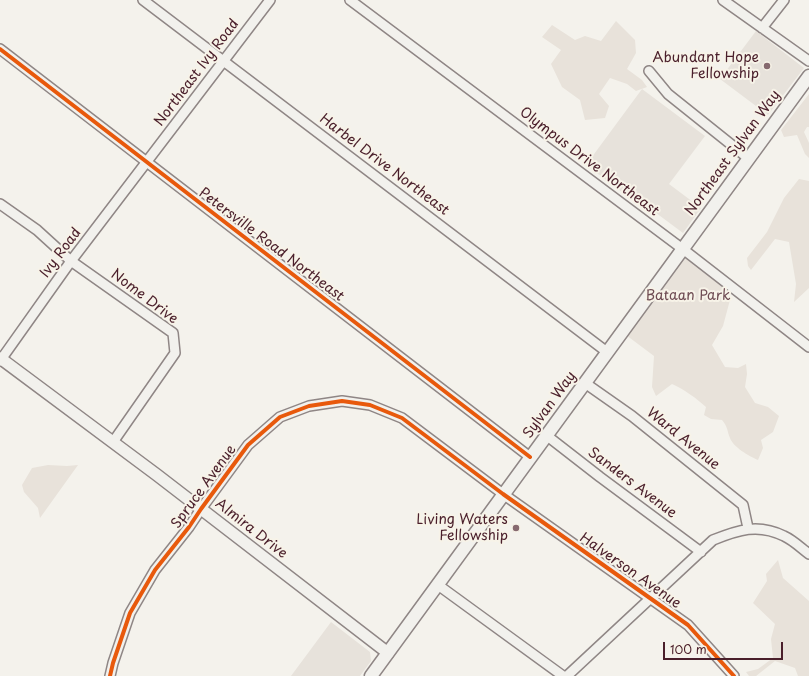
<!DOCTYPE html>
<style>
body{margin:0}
#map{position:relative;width:809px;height:676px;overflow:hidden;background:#f4f2ec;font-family:"Playpen Sans",sans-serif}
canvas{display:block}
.scale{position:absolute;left:663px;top:642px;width:120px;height:18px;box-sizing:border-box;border:2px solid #4a1f2b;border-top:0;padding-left:5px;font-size:12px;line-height:14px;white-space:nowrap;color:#4a1f2b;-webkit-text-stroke:3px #f7f3e8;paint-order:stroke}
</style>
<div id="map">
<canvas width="809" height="676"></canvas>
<div class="scale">100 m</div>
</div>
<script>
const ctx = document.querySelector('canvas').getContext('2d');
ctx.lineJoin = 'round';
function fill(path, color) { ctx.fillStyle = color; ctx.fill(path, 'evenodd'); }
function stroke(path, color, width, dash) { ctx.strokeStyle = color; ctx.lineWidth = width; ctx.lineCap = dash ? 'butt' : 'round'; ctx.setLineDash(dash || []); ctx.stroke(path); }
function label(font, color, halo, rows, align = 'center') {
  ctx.font = font + ' "Playpen Sans",sans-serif'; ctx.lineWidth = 4; ctx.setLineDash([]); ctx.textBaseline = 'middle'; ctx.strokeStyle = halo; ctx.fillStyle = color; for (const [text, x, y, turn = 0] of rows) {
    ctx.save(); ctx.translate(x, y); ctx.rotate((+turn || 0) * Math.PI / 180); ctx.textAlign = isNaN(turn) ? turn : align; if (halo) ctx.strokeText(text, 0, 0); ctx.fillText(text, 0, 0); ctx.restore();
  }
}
fill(new Path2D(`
 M756,31l48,37 -36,47 -48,-36z
 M642,89l63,47 -36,48 32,24 -18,25 -51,-38 -2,3 -44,-33z
 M331,622l39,30 1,9 -11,15h-69z`), '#e7e2db');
fill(new Path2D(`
 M616,21l19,19 1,13 -9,16 15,11 5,7 -11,4 -9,-7 -17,-6 -11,16 10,12 -4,12 -20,2 -5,-20 -18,-13 -11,-23 10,-14 -19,-13 10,-12 23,15 10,-4 16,5z
 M809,94v33h-2l-3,5 5,11v15l-4,-4 -8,-19 -13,2 -3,-7z
 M799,179l10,2v107l-15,14 2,-18 -7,-42 -14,-3 -24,31 -3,-4 -1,-8 20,-26 17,-34z
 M682,249l50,39 -5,8 3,4 -7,26 -11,19 13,22 13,1 8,-4 1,10 -2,13 10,16 13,4 11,9 -6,16 -12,8 2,8 -5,12c-9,-4 -25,-13 -28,-22 -3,-7 -2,-11 -8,-18l-11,-1 -7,-4 2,-8c-10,-9 -21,-17 -34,-23l-16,12 -4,-9 2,-31 -32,-24z
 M48,465l19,1 11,-1 -38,53 -2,-10 -14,-16 -2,-7 10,-17z
 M778,560l5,18 26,23v75h-11l-3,-8 -20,-7 -19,15h-7l-3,-4 12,-3 15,-11 -2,-19 4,-15 -22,-21 14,-22 -1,-7z`), '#e8e2da');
const minor = new Path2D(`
 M143,0l464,352
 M350,0l338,253 121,94
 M723,0l86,61
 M762,28l22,-28
 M0,49l530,408
 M649,71l19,23 80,64
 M0,204l37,26 34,31 102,72 2,20 -62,89
 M0,361l71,-100 199,-261
 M585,383l47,33 111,89 5,23
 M546,435l54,42 101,75
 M438,585l125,91
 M110,676l3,-13 17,-50 25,-43 34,-43 12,-18 47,-64 32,-28 29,-11 33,-5 28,4 32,13 101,76 185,131 46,51
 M567,676l146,-136c25,-10 45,-17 71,-4 9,4 17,12 25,18`);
const tertiary = new Path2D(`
 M0,358l157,117 231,178`);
const secondary = new Path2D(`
 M371,676l438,-600`);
stroke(minor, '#8f8685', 12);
stroke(tertiary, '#8f8685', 14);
stroke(secondary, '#8f8685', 15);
stroke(minor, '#f2f1ed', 9);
stroke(tertiary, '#f2f1ed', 11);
stroke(secondary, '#f2f1ed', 12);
stroke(new Path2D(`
 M0,49l530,408
 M110,676l3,-13 17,-50 25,-43 34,-43 12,-18 47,-64 32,-28 29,-11 33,-5 28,4 32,13 101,76 185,131 46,51`), '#e8590c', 4);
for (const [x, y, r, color] of [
 [767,66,4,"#86696f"],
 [516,528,4,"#86696f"]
]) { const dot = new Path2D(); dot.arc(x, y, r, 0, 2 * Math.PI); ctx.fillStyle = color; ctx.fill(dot); stroke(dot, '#f7f3e8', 1.5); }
label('14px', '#4a1f2b', '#f7f3e8', [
 ["Abundant Hope",759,58],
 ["Fellowship",759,74],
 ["Living Waters",508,520],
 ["Fellowship",508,536]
], 'right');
label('14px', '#4a1f2b', '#f7f3e8', [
 ["Northeast Ivy Road",197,73,-53],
 ["Northeast Sylvan Way",733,153,-54],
 ["Olympus Drive Northeast",589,162,37],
 ["Harbel Drive Northeast",384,165,37],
 ["Petersville Road Northeast",271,245,37],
 ["Ivy Road",61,253,-53],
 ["Nome Drive",144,297,37],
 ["Sylvan Way",550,405,-54],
 ["Ward Avenue",683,439,39],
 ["Sanders Avenue",632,483,37],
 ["Spruce Avenue",204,487,-54],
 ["Almira Drive",251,529,38],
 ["Halverson Avenue",630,571,35]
]);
label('14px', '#6f4c53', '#f7f3e8', [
 ["Bataan Park",688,296]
]);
</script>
